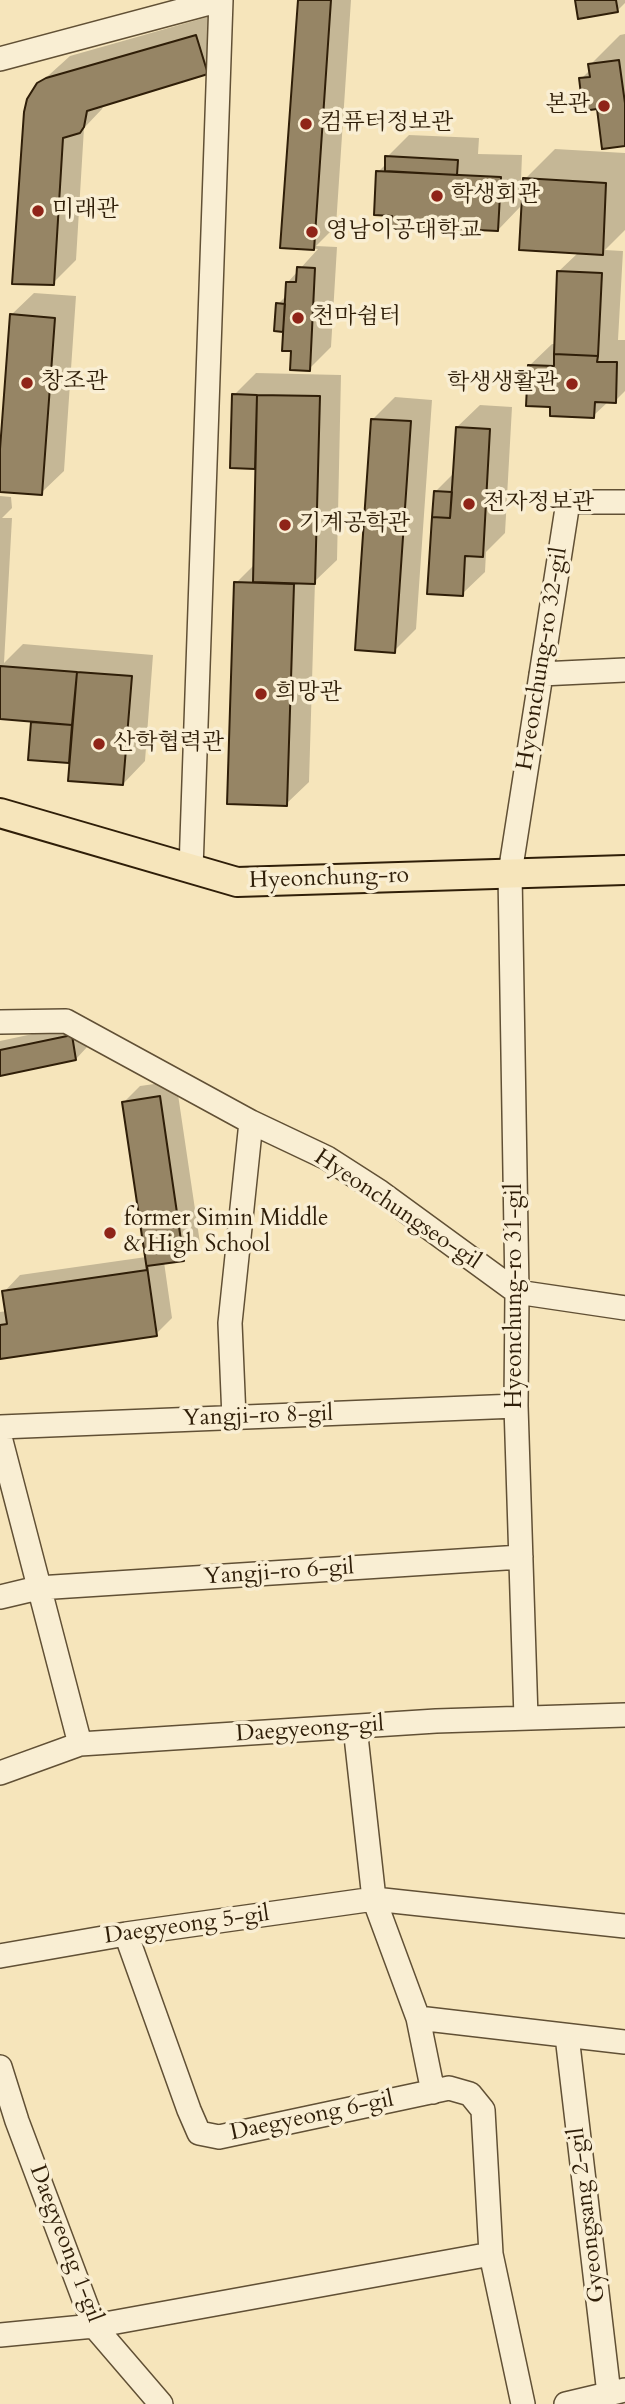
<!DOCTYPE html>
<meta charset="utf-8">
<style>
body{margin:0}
canvas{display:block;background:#f6e5bb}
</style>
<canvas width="625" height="2404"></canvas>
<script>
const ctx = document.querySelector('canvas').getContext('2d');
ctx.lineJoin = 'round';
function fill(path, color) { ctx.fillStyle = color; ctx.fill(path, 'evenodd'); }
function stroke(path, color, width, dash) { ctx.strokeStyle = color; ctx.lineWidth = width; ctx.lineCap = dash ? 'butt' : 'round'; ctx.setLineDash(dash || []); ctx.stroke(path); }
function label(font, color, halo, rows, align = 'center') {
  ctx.font = font + ' Cardo,"Noto Serif KR",serif'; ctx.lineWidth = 7; ctx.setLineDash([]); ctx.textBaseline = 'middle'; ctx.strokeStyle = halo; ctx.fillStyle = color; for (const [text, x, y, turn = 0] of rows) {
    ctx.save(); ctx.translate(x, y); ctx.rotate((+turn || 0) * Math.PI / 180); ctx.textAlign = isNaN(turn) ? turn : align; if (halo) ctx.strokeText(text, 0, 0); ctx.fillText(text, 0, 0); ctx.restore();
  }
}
fill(new Path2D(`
 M300,0h51l-15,226 -20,20 21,1 -6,100 -22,22 -16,-19 -8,-20 -9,-1 2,-25 9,-9 1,-13 30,-33 -36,-3z
 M576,0h49v3l-8,8z
 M218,14l-11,58 -103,32 -2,5 -18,19 -8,132 -23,23 -14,-199 31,-28z
 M625,34v110l-44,-65 10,-10 -1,-4 30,-30z
 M409,135l70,3 -1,16 44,1 -2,52 -22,23 -104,-16 -16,-42 9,-9v-6z
 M555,149l70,4v77l-20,20 18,1 -5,89h7v51l-10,10h-6l-16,15 -41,-11 -23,-39 23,-22h4l3,-73 20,-19 -54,-73z
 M34,293l42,3 -12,175 -23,22 -41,-3 11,-175z
 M256,373l85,2 -4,185 -22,21 -6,201 -23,22 -50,-221 19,-19 2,-97 -25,-1 2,-71z
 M395,397l37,3 -16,229 -22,22 -21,-232z
 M480,405l32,2 -7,126 -19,19 -1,20 -23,22 -26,-103 19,-19 2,-45z
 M0,496l11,1 1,11 -10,10h10l-8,145 19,-19 130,11 -8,106 -22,23 -52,-22 -41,-3 3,-39 -33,-2z
 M84,1023l4,23 -12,13 -76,16v-34z
 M176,1081l24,162 -16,16 -20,3 8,56 -16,16 -156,23v-45l7,-1 -3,-19 16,-17 126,-18 -22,-155 16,-16z`), '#0003');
const building = new Path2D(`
 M298,0h33l-17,250 -34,-2z
 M575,0h41l2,12 -40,7z
 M196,35l12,39 -121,37 -3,16 -4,6 -17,5 -9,147 -42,-1 12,-172 3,-13 10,-16 9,-5z
 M619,60l6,43v43l-23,3 -5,-40 -14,2 -4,-33 11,-1 -2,-13z
 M385,156l73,4 -1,15 -72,-4z
 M376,171l125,6 -3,54 -106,-5v-10l-18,-1z
 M523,178l83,5 -3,72 -84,-5z
 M297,267l18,1 -5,103 -20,-1 1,-19h-9l4,-69h10z
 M557,271l45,2 -4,83 -44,-2z
 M276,303l9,1 -2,28 -9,-1z
 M10,314l45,4 -13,177 -42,-3v-43z
 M554,354l44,2 -1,6h20l-1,41 -21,-1 -1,16 -44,-2v-9l-24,-1 2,-41 26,1z
 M232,394l25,1 -2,74 -25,-1z
 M257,395l63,1 -5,188 -62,-2z
 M371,419l40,2 -16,232 -40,-3z
 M456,427l34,2 -7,128 -18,-1 -2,40 -36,-2 5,-77 18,1z
 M434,491l18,1 -2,26 -18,-1z
 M234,582l60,2 -7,222 -60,-2z
 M0,666l77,6 -5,53 -72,-6z
 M77,672l55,4 -9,109 -55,-4z
 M31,722l41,3 -3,38 -41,-3z
 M72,1035l4,25 -76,16v-26z
 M160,1096l24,165 -37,5 10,70 -157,23v-34l7,-1 -5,-33 145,-21 -25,-168z`);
fill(building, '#968565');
stroke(building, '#2f1e08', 2);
const minor = new Path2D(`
 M0,59l221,-59 -30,869
 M541,674l84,-4
 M0,1022l66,-1 185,101 76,36 53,34 137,100 108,16
 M234,1418l-4,-95 21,-201
 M0,1427l516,-21
 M0,1437l80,307
 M0,1597l38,-9 483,-31
 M526,1718l-10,-312 1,-114 -7,-419 58,-371h57
 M355,1727l19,172 44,119 15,74
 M0,1773l80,-29 356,-23 189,-6
 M126,1934l63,176 10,23 20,4 230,-49 21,6 13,16 8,144 32,150
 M0,1956l126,-22 248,-35 251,27
 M418,2018l207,24
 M567,2036l42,358
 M0,2067l17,54 77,205 67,78
 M0,2335l94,-9 397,-72
 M566,2404l59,-14`);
const major = new Path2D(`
 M0,813l237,69 388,-12`);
stroke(minor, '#615035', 26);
stroke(major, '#2f1e08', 32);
stroke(minor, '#f9eed3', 23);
stroke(major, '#f6e5bb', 28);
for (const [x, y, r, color] of [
 [604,106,7,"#8f2418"],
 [306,124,7,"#8f2418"],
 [437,196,7,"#8f2418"],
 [38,211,7,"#8f2418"],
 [312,232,7,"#8f2418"],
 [298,318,7,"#8f2418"],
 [27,383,7,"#8f2418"],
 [572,384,7,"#8f2418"],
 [469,504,7,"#8f2418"],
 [285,525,7,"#8f2418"],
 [261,694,7,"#8f2418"],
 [99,744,7,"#8f2418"],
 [110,1233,7,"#8f2418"]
]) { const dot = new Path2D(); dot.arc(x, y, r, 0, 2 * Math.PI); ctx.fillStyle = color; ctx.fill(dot); stroke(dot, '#f9eed3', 2.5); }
label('23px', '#2f1e08', '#f9eed3', [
 ["본관",590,106,"right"],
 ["컴퓨터정보관",320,124],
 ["학생회관",451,196],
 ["미래관",52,211],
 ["영남이공대학교",326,232],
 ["천마쉼터",312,318],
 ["창조관",41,383],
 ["학생생활관",558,384,"right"],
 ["전자정보관",483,504],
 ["기계공학관",299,525],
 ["희망관",275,694],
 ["산학협력관",113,744],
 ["former Simin Middle",124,1220],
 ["& High School",124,1246]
], 'left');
label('23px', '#2f1e08', '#f9eed3', [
 ["Hyeonchung-ro 32-gil",543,659,-81],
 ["Hyeonchung-ro",329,879,-2],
 ["Hyeonchungseo-gil",397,1210,34],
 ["Hyeonchung-ro 31-gil",516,1296,-90],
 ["Yangji-ro 8-gil",258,1417,-2],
 ["Yangji-ro 6-gil",279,1573,-4],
 ["Daegyeong-gil",310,1730,-4],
 ["Daegyeong 5-gil",187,1926,-8],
 ["Daegyeong 6-gil",312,2117,-12],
 ["Gyeongsang 2-gil",588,2215,-97],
 ["Daegyeong 1-gil",65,2244,69]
]);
</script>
